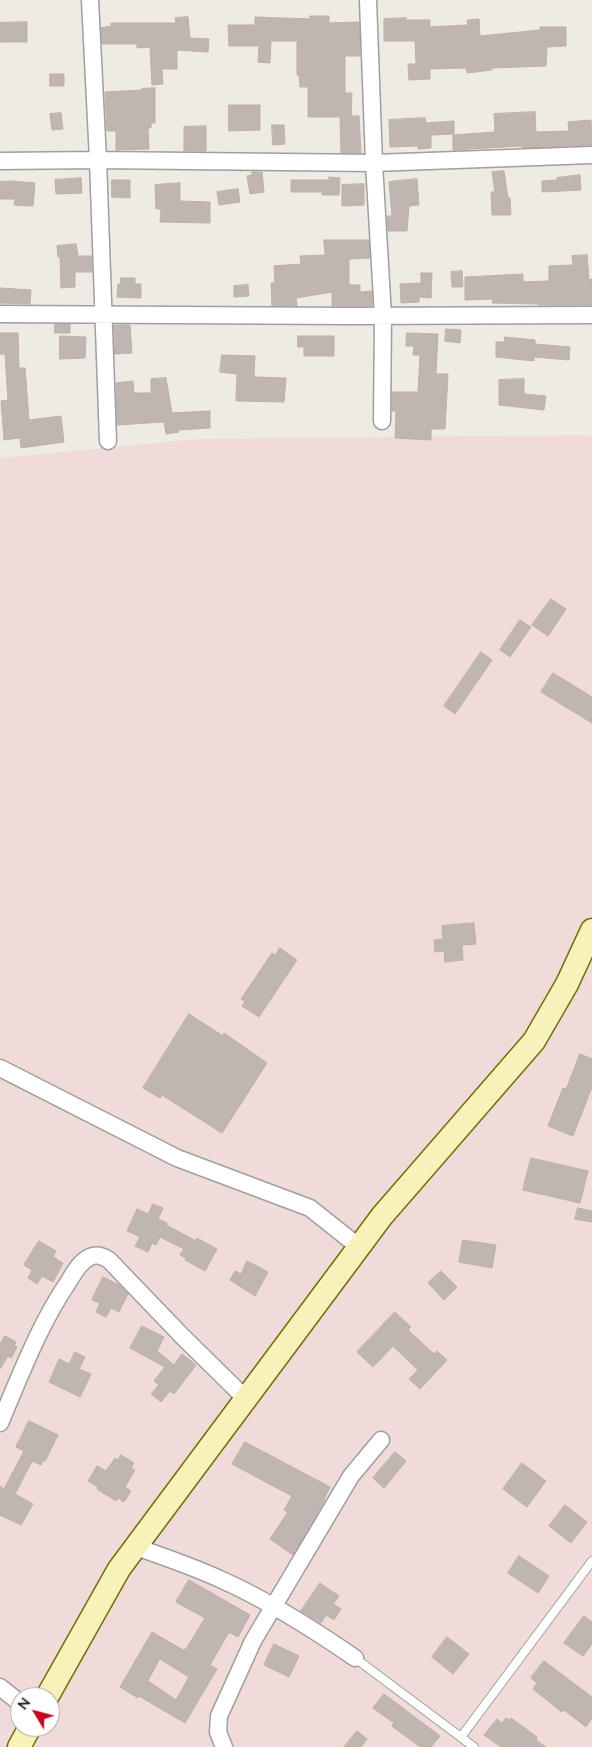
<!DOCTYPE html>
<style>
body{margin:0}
#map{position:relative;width:592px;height:1747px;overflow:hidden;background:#eeeae4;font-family:Mulish,sans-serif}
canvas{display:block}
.north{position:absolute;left:10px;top:1687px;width:50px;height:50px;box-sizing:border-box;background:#fff;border:1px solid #a5a5a5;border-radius:50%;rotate:307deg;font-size:14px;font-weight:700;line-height:20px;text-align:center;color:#1e1e1e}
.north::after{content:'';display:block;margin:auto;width:18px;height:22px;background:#c40720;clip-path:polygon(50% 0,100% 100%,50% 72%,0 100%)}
</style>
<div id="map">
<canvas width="592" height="1747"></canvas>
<div class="north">N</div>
</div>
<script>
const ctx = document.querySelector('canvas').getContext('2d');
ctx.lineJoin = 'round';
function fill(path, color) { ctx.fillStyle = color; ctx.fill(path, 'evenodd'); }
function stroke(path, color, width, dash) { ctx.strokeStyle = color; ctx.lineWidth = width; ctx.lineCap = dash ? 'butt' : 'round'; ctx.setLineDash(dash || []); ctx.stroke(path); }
fill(new Path2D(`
 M580,435l12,1v1311h-592v-1289l199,-19zM20,1697h30v30h-30z`), '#f0dbd8');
const building = new Path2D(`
 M310,16h19v7l30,-1 1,34h-15v37h7l-1,23h8l2,37h-20l-1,-36h-32v-30h-8l-1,-12h-2v-34h-26l-1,22 -12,-1 1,-16h-30l-1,-21h27v-8l55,2z
 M188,17l2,21 19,1 -1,13 -31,-2v19h-15l1,15 -11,1 -2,-38 -13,1v-4h-35l-1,-16 10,-2v-3h65l-1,-5z
 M406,18v2h24v7l38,-2 -1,-5 12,-1 1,17 60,-6v-3h26v19l-19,1 -1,19 -54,2v2l-25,3 -1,-5 -36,1v10l-21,1 -1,-16h8l-1,-23h-31v-22z
 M27,22v20h-27v-19z
 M50,74h14v12h-14z
 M155,88v35h-4v5h-3l1,21 -33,1v-19h-9l-2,-39 37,-2v-1z
 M229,105h31v25l-31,1z
 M535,112l1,20 33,-1 -1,-9 23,-2 1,25 -70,3v-2l-69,4v-15l42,-3 -1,-18z
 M61,113l2,16 -11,1 -2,-16z
 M425,118l1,5 28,-2v13l-23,1v13l-13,1v-3l-28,1 -1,-27z
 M272,125h12l1,19 -12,1z
 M206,126v25h-22v-24z
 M504,171l4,27h2l1,17h-19l-1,-23h4l-3,-20z
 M252,172h10l2,20 -14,2 -3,-18 5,-1z
 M580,175l1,15 -39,2v-11l15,-1v-2z
 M329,177l11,1 -1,17h-17v-3h-31v-12h38z
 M81,178l1,15 -26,1 -1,-14z
 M417,179l2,26 -10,1 -2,25h-19l-1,-15h5l-3,-34z
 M112,180h18v18l-18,-1z
 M11,181l24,2 -2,23 -19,-1 1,-6h-15v-17z
 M180,183v18l30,1v21l-50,-1 1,-13h-5l-1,-24z
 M364,184v21l-22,1v-21z
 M238,189l2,13 -21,3 -2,-13z
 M324,240h45l1,18 -21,1v26h11v7l12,-1v15h-40v-14l-36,6 1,8h-25l-1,-23h4l-1,-17 27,-2 -1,-8 25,-1z
 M76,244l2,12h13l1,16h-17v15l-14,1 -1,-31h-2l-1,-11z
 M587,255l2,25 3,-1v26h-54v-1l-46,-1 1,-4 -28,1v-23l58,-3v8l26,-1v-15l24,-1 -1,-9z
 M462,271l1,16h-11l-1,-15z
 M421,273h11l-1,25 -12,-1v5l-18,1 -1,-19 21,-1z
 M121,278h14v6h6v14l-24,-1 1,-13h2z
 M248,285l1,11 -15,1v-11z
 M0,288l31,2 -1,14 -30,-1z
 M55,324h15v9h-15z
 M114,325h16l2,28 -17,1z
 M446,329l15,1 -1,13 -15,-2z
 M0,333h18l1,35h6l4,52 32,-4 3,26 -43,6 -1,-10 -16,2 -3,-39 7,-1 -3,-46h-5z
 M407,333l31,1 -2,40h12l-3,55h-14v11l-36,-2 1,-27h-4v-19h26l2,-37h-7l1,-9h-8z
 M60,336l26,1 -1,21 -25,1z
 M298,336h36v20h-30v-9h-6z
 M505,337l30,3v4l35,3 -1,13 -35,-3v4l-38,-4v-15h8z
 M222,355l33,1 -1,21 32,1 -2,24 -48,-1 1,-27 -17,-2z
 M166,378l6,35 38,-2v17l-32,2 1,2 -13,2 -2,-12 -47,3 -1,-42 17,-2 1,12h17v-14z
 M524,379v15l22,2 -2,14 -45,-5v-25z
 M551,599l15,10 -18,27 -16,-11z
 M520,620l11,7 -21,30 -10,-7z
 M481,652l11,8 -37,54 -11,-8z
 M553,673l39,24v26l-51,-31z
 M474,923l2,21 -14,1 1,15 -18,2 -1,-11 -9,1 -1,-12 9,-1 -1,-13z
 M280,948l17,12 -38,57 -17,-11 3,-5 -4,-2 31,-46 3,2z
 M189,1014l34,22 1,-3 43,30 -45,70 -60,-38 -2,3 -17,-10z
 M580,1054l12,5v28l-19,49 -25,-10 15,-38 3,1z
 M531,1158l57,13 -8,32 -57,-13z
 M153,1204l10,4 -5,11 9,4 -1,2 30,16 1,-3 20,11 -12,22 -20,-11 1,-2 -6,-3 4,-6 -24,-12 -4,8 -4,-2 -4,9 -13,-6 5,-9 -13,-6 10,-22 11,5z
 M578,1208l14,3v11l-17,-3z
 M463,1240l33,5 -4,23 -33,-6z
 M39,1241l17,10 -3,6 10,6 -10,19 -11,-6 -5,8 -9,-6 4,-8 -8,-5z
 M247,1261l21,11 -13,24 -25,-16 5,-9 6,3z
 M441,1271l16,16 -13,13 -16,-17z
 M103,1277l16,8 9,9 -9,18 -8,-4 -5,9 -10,-5 4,-9 -8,-3z
 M395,1312l16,15 -3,3 26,24 3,-3 10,9 -27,29 -11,-10 9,-9 -25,-24 -20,21 -16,-15z
 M142,1326l22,11 -7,14 17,14 8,-11 14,11 -22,29 -4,-3 -9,11 -10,-8 8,-9 -5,-4 11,-14 -35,-19z
 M5,1336l11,6 -2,4 3,1 -6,11 -3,-2 -8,13v-25z
 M75,1352l10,5 -6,12 12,5 -11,23 -31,-15 10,-23 10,5z
 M29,1421l29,14 -13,26h-2l-2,4 -9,-4 -17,33 18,10 -12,21 -21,-10v-29l4,3 20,-38 -8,-4z
 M245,1442l85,45 -6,12 1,1 -32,55 -23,-16 18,-27 -4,-2 8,-14 -60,-32z
 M395,1452l11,9 -22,27 -11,-10z
 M121,1455l13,8 -3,5 4,2 -10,17 6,4 -7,11 -6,-4 -2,3 -19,-12 1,-2 -10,-6 9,-15 9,5 9,-13 3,2z
 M522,1463l24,18 -19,26 -24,-18z
 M565,1505l22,17 -16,21 -22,-17z
 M519,1556l30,20 -11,17 -30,-20z
 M189,1580l61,35 -12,22 -9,-5 -19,33 7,4 -32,54 -46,-27 -1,2 -18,-11 32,-55 31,18 3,-1 19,-31 -29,-16zM160,1659l29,18 -13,23 -28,-19z
 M320,1583l19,13 -6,8 8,5 -7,11 -8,-5 -5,8 -20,-12z
 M584,1616l8,6v22l-9,12 -19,-13z
 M447,1637l22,17 -16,20 -21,-17z
 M274,1644l25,12 -10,21 -25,-12z
 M544,1661l48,36v21l-6,9 -22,-17 -2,2 -29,-23 4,-6 -6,-5z
 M384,1694l56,42 -9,11h-11l-28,-21 2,-3 -21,-15z
 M506,1718l3,2 2,-2 26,19 -1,3 10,7h-45l-17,-12 13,-16 5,4z
 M357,1731l10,8 -6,8h-17z`);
fill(building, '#bfb5b1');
stroke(building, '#c0afa7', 1);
const lane = new Path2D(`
 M355,1658l119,89
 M461,1737l131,-176`);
const street = new Path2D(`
 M90,0l8,160 10,281
 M368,0l6,163 9,153 -1,105
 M0,161l98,-1 276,3 218,-8
 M0,314l350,2 242,-1
 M0,1068l177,90 133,50 49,39
 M0,1423c21,-49 39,-98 69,-142 5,-8 10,-18 19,-23 8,-5 14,-2 21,2l73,76 64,63
 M136,1547c29,10 58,20 86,33 47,21 91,49 133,78
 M0,1687l20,16
 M224,1747l-6,-15 1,-16 34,-75 98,-165 30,-36`);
const secondary = new Path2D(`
 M47,1697l72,-128 263,-353 152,-175 33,-57 25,-54
 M19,1747l11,-20`);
stroke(lane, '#9f9f9f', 10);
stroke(street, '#9f9f9f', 19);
stroke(secondary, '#716f09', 25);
stroke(lane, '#fff', 8);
stroke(street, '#fff', 16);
stroke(secondary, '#f7f2ba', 22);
</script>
